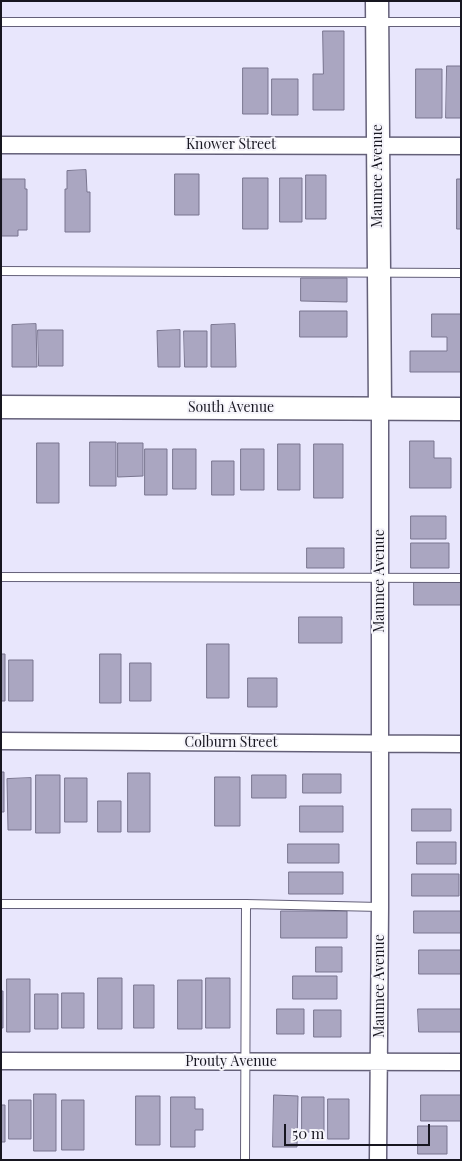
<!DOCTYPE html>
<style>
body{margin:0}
#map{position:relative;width:462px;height:1161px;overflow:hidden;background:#e8e6fc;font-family:"Playfair Display",serif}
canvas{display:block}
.frame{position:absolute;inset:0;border:2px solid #171620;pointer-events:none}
.scale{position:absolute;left:284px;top:1124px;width:146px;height:22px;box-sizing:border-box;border:2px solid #171620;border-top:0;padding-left:6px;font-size:15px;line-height:18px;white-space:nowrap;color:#171620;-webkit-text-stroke:4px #f6f5fb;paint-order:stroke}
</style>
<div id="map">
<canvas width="462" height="1161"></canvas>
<div class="frame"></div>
<div class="scale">50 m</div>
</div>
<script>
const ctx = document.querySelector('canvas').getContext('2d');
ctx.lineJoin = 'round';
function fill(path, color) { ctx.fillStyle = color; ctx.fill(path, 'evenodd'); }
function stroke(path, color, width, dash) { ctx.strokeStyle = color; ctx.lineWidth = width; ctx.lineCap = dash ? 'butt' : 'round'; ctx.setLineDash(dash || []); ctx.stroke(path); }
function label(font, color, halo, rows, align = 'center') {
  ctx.font = font + ' "Playfair Display",serif'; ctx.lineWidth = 4; ctx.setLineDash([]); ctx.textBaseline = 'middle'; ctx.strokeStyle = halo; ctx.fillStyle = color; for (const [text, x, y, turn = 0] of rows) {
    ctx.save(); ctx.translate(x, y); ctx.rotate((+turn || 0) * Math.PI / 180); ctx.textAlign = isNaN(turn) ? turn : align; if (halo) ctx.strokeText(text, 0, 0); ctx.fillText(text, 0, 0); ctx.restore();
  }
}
const building = new Path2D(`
 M323,31h21v79h-31v-36h10z
 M447,66h14v52h-15z
 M243,68h25v46h-25z
 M416,69h26v49h-26z
 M272,79h26v36h-26z
 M86,170l1,22h3v40h-25v-43h2v-18z
 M175,174h24v41h-24z
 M306,175h20v44h-20z
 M243,178h25v51h-25z
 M280,178h22v44h-22z
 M2,179h23v10h2v41h-9v6h-16z
 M457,179h4v50h-4z
 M301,278h46v24l-46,-1z
 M300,311h47v26h-47z
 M432,314h29v58h-51v-21h37v-14h-15z
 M36,324l1,43h-25v-42z
 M235,324l1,43h-25v-42z
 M38,330h25v36h-24z
 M180,330v37h-22l-1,-36z
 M184,331h23v36h-22z
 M410,441h24v17h17v30h-41z
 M90,442h26v44h-26z
 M37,443h22v60h-22z
 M118,443h25v33l-25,1z
 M278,444h22v46h-22z
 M314,444h29v54h-29z
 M145,449h22v46h-22z
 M173,449h23v40h-23z
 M241,449h23v41h-23z
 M212,461h22v34h-22z
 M411,516h35v23h-35z
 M411,543h38v25h-38z
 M307,548h37v20h-37z
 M414,582h47v23h-47z
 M299,617h43v26h-43z
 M207,644h22v54h-22z
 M1,654h4v47h-4z
 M100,654h21v49h-21z
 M9,660h24v41h-24z
 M130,663h21v38h-21z
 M248,678h29v29h-29z
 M1,772h3v40h-3z
 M128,773h22v59h-22z
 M303,774h38v19h-38z
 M36,775h24v58h-24z
 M252,775h34v23h-34z
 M215,777h25v49h-25z
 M31,778v52h-23l-1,-51z
 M65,778h22v44h-22z
 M98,801h23v31h-23z
 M300,806h43v26h-43z
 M412,809h39v22h-39z
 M417,842h39v22h-39z
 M288,844h51v19h-51z
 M289,872h54v22h-54z
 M412,874h47v22h-47z
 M281,911h66v27h-66z
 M414,911h47v22h-47z
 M316,947h26v25h-26z
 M419,950h42v24h-42z
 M293,976h44v23h-44z
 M98,978h24v51h-24z
 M206,978h24v50h-24z
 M7,979h23v53h-23z
 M178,980h24v49h-24z
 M134,985h20v43h-20z
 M1,991h2v37h-2z
 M62,993h22v35h-22z
 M35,994h23v35h-23z
 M277,1009h27v25h-27z
 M418,1009h43v23h-42z
 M314,1010h27v27h-27z
 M34,1094h22v57h-22z
 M274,1095l24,1 -1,51h-24z
 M421,1095h40v26h-40z
 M136,1096h24v49h-24z
 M171,1097h24v12h8v21h-8v17h-24z
 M302,1097h22v35h-22z
 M328,1099h21v40h-21z
 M9,1100h22v39h-22z
 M62,1100h22v50h-22z
 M1,1105h4v37h-4z
 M418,1126h29v28h-29z`);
fill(building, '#aaa6c1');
stroke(building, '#79758f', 1);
const lane = new Path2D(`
 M1,22h460
 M1,271l460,2
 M1,577l460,1
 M1,904h245l134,3
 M245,1160l1,-256`);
const street = new Path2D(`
 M1,145l460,1
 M1,741l460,3
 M1,1061l460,1
 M378,1160l2,-253v-498`);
const secondary = new Path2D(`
 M377,1l3,408
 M1,407l460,2`);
stroke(lane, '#646079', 10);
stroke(street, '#646079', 19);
stroke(secondary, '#646079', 25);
stroke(lane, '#fff', 8);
stroke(street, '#fff', 16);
stroke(secondary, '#fff', 22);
label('14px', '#171620', '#f6f5fb', [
 ["Knower Street",231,145],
 ["Maumee Avenue",378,176,-90],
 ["South Avenue",231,408],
 ["Maumee Avenue",380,581,-90],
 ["Colburn Street",231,743],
 ["Maumee Avenue",380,986,-90],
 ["Prouty Avenue",231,1062]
]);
</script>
